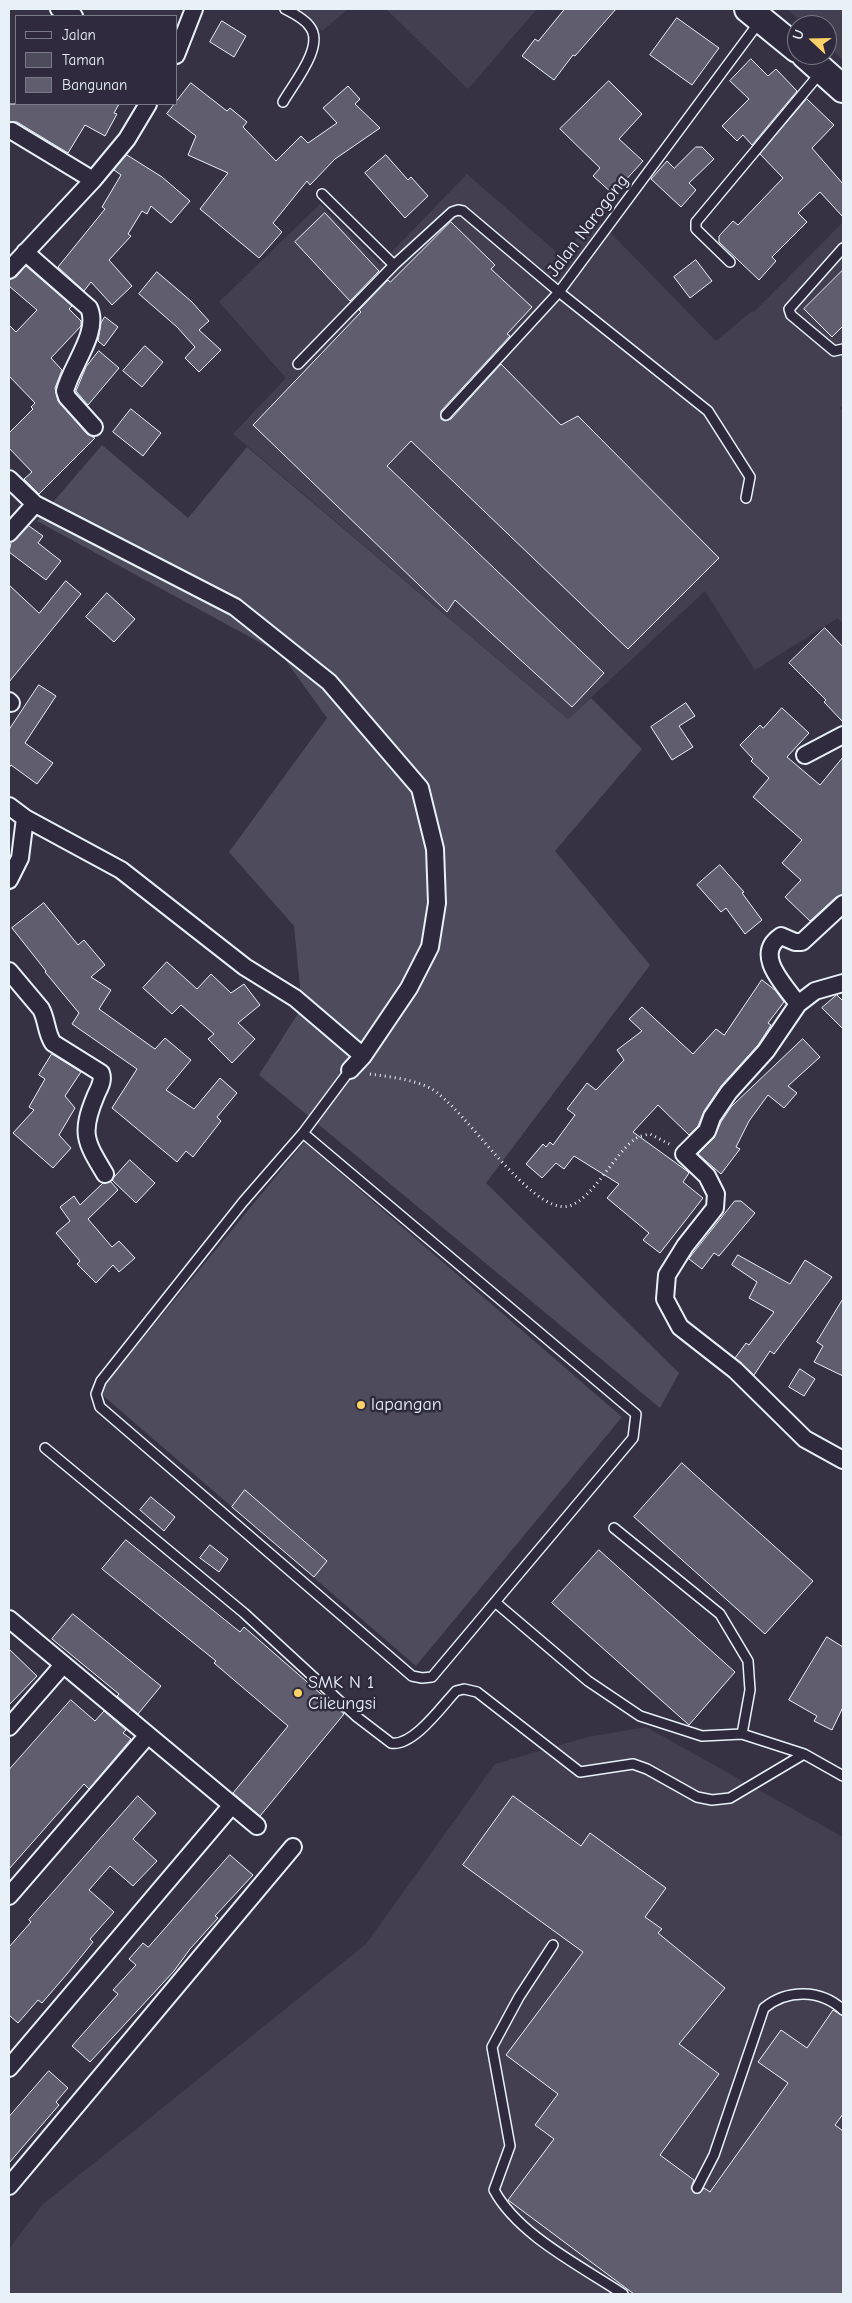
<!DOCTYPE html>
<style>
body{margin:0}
#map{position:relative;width:852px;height:2303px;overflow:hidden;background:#363244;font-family:"Comic Neue",sans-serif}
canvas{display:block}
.frame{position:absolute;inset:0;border:10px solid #e8f1f8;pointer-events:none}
.legend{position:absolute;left:15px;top:15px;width:162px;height:90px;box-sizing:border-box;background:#2f2a3d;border:1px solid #797a88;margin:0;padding:6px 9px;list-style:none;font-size:15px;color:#e8f1f8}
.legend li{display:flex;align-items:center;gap:10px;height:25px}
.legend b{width:25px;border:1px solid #797a88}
.north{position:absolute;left:787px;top:15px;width:50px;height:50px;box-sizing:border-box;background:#2f2a3d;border:1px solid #797a88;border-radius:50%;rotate:291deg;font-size:14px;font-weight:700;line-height:20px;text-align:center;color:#e8f1f8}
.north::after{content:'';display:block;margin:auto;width:18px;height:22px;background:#ffd166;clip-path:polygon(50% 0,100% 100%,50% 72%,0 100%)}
</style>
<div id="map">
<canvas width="852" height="2303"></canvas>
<div class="frame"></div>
<ul class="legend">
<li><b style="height:6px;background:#2f2a3d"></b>Jalan</li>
<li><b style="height:14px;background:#4d4b5c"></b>Taman</li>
<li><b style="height:14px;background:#605e6e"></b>Bangunan</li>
</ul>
<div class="north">U</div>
</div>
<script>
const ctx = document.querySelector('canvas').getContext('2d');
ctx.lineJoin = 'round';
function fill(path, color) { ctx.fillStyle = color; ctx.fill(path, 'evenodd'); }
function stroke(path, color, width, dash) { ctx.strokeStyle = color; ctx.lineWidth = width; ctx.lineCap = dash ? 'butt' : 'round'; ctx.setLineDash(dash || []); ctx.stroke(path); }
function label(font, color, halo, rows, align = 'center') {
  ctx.font = font + ' "Comic Neue",sans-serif'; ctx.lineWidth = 5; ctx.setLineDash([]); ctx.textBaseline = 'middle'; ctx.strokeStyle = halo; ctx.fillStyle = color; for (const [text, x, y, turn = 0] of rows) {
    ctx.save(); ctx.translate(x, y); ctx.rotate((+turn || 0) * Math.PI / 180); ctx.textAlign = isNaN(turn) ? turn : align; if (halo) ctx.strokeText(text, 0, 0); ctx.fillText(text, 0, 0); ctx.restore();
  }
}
fill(new Path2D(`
 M296,9h52l-26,22z
 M386,9h151l-69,80z
 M787,9h56v51l-16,-15v-20h-22z
 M467,174l94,82 35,-38 120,123 35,-29h3l89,-90v182l-3,4 3,4v213l-5,-7 -83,52 -50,-79 -137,128 -335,-285 53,-56 -67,-76 101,-98 60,60z
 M646,1727l197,110v457h-834v-45l33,-44 324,-261 129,-180 93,-27z`), '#433f51');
fill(new Path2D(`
 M102,445l86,73 59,-71 321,272 23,-21 51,51 -87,102 95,114 -164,218 193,190 -19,35 -401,-333 43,-68 -8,-81 -65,-74 98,-134 -46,-64 -244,-133z
 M304,1142l318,275 -206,249 -317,-274z`), '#4d4b5c');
const building = new Path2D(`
 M565,9h51l-41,47 -2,-1 -19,25 -32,-24 13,-17 3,2z
 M677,18l42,30 -27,37 -42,-30z
 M222,21l24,15 -12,21 -24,-15z
 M751,59l17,17 8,-7 21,22 -45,54 -9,-10 -6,6 -15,-15 27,-27 -19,-18z
 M609,81l33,33 -23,25 24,22 -30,33 -20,-18 7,-8 -40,-39z
 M191,83l36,28 3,-3 17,14 -4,5 33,34 25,-25 7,7 29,-20 -14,-15 25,-22 12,13 -5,5 25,24 -45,31 -25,26 -3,-4 -34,42 9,9 -23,26 -59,-49 28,-36 -40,-18 8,-19 -29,-22z
 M807,99l27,26 -22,23 31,36v33l-23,-25 -22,21 9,9 -35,35 4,4 -17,19 -40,-38v-6l14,-15 5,4 45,-47 -23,-24z
 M9,104h110l-5,9 3,1 -12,22 -20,-11 -17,28 -51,-31h-8z
 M696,147h6l12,12 -25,24 7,7 -15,17 -30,-28 16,-18 7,7z
 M127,155l35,22 28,24 -19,22 -20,-17 -4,8 -5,-3 -14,23 3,2 -22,24 23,26 -20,19 -21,-23 -7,9 -26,-24 47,-58 -3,-2 19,-32 -7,-5z
 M386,155l22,25 3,-3 17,19 -23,22 -40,-45z
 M325,213l54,58 -29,30 -55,-59z
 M451,222l44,43 -4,4 41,38 -25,27 3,2 -69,75v8l4,2 6,-2 50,-55 60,61 17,-9 141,142 -91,91 -217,-208 -24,25 217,207 -32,34 -117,-107 -8,12 -194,-187 108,-113 -2,-2 29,-30 2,2z
 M696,260l16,21 -22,17 -16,-21z
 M26,266l46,40 -3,3 12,12v5l-30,32 11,12 -7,18 3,13 29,33 8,4 -56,56 -15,-15 8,-7 -23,-24v-15l24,-24 -2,-2 4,-4 -26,-27v-51l7,7 21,-22 -28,-24v-6l7,-3z
 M843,270v56l-11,11 -28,-28z
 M157,272l34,29 18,20 -10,9 22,20 -22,22 -14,-14 10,-11 -18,-20 -38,-33z
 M105,317l13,10 -14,19 -6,-5 3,-18z
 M145,346l18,16 -21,25 -19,-16z
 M99,351l20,17 -31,37 -12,-14 10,-24z
 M131,409l30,24 -18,23 -30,-24z
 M29,526l14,10 -5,7 23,18 -15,19 -37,-28 2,-9z
 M66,581l15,13 -72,88v-97l30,28z
 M107,593l28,26 -21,23 -28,-25z
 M825,628l18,19v75l-19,-20 2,-2 -37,-37z
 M39,685l17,11 -31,47 28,20 -16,21 -26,-19 -2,3v-38z
 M686,703l9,13 -16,10 14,21 -21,13 -21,-33z
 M782,708l27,25 -22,24 33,28 23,-28v137l-7,3 -26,24 -25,-24 16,-17 -19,-17 20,-23 -49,-43 16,-19 -18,-17 2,-2 -13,-14 20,-20 3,3z
 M720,865l24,27 -2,1 20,27 -17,14 -19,-26 -5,4 -24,-27z
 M44,903l34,42 6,-5 21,25 -14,12 20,13 -12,19 56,40 10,-11 26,22 -25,30 28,19 26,-31 17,15 -20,24 4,4 -28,36 -7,-6 -9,11 -65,-54 25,-39 -65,-45 7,-11 -34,-41 1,-1 -34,-43z
 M167,962l30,27 14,-15 20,19 13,-9 16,21 -22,18 17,16 -23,24 -24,-24 6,-5 -33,-29 -9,9 -29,-26z
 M762,980l13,10 9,12 -16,21 3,2 -13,20 -37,41 -17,25 -6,15 -9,9 -31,-30 -25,27 54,39 2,2 -6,9 20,16 -43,55 -17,-13 6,-7 -42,-35 12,-14 -45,-28 -10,13 -8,-6 -14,15 -16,-14 17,-20 3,3 4,-5 3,3 22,-30 -8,-6 20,-26 9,7 28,-30 -7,-10 25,-19 -13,-12 13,-12 51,47 23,-25 8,6z
 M837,995l6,6v28l-21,-21z
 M803,1039l17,18 -32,29 9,7 -13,15 -16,-13 -19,26 -13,26 4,2 -19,25 -23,-20 16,-16 7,-16 10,-15z
 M52,1054l29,18 -16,24 10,12 -16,27 12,13 -18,20 -40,-35 21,-23 -5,-3 16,-28 -6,-4z
 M130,1160l25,23 -19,20 -24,-23z
 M111,1182l7,8 -30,29 24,28 7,-6 16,17 -16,14 -6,-7 -17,18 -19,-19 3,-3 -24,-28 14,-12 -10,-14 14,-11 6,9 23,-22z
 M735,1201h6l14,12 -36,43 -5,-3 -12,16 -13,-10z
 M738,1255l52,29 15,-24 27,17 -58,77 -4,-3 -16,24 -19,-17 11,-15 3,2 25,-33 -25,-14 8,-16 -25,-17z
 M843,1299v77l-29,-14 9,-16 -6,-4z
 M800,1369l15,10 -11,17 -15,-9z
 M682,1463l131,118 -48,53 -131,-117z
 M245,1490l82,71 -13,16 -82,-70z
 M151,1497l24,20 -11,14 -24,-21z
 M126,1540l114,92 4,-5 100,87 -84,102 -27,-23 55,-67 -74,-63 2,-2 -114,-92z
 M210,1545l18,14 -9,13 -19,-14z
 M599,1550l136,122 -46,53 -137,-122z
 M73,1614l88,72 -23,28 -21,-18 2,-2 -67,-55z
 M827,1637l16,10v60l-11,23 -18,-9 3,-5 -28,-16z
 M9,1649l28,27 -28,29z
 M71,1700l24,21 9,-10 22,19 -3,3 8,6 -42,50 -5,-5 -75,85v-99z
 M138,1796l18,17 -23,26 24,22 -24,25 -23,-20 -21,24 25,22 -24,27 3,3 -26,32 -25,29 -4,-3 -20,23 -9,-8v-68l22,-25 -2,-2z
 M513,1796l68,50 9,-13 76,55 -21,29 17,12 -4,4 67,55 -46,56 40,30 -59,81 34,25 -3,8 3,5h6l4,-5 6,4 78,-109 -30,-21 23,-32 26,18 26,-38 10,6v98l-8,11 8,6v163h-209l-126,-94 46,-61 -19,-14 23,-31 -52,-39 77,-103 -120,-87z
 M230,1855l23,20 -38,41 3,2 -28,31 -16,22 -84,91 -18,-16 46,-52 -5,-4 23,-25 -7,-6 14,-16 5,4z
 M49,2071l19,17 -12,14 3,3 -50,58v-46z`);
fill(building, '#605e6e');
stroke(building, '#e8f1f8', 1);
const service = new Path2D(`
 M283,102c10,-18 42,-56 27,-75 -5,-8 -17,-14 -25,-18
 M322,194l72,71
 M843,248l-54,61 2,6 43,36 9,-2
 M730,262l-34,-33v-7l125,-150
 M298,364l96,-99 58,-53 6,-2 5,1 96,81 149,119 42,66 -4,21
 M446,415l113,-123 201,-271
 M303,1133l333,281 -3,24 -201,239 -10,1 -10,-2 -312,-269 -4,-13 5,-13 142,-179 60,-69 47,-63
 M45,1448l199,165 113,104 34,26c22,4 51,-37 65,-52l8,-2 13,3 103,80 53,-8 14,5 50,28 15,3 18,-2 74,-44
 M614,1528l106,86 28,47 2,29 -8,44
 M495,1602l93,79 52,35 62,20 40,-2 62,20 39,22
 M553,1945l-34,52 -27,50 18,99 -16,44c24,45 87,76 129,104
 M697,2188l17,-33 50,-147c23,-19 57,-19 79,2`);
const minor = new Path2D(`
 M59,9l15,7
 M176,55l18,-46
 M12,131l81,49
 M25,252l64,56c11,24 -18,58 -24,83l2,6 27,30
 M9,270l84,-90 34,-41 21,-35
 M9,479l26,25 200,103 94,75 91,106 15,61 2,54 -7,44 -21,41 -46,68 -13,14
 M9,533l26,-29
 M9,701l2,2
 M805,755l38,-20
 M9,806l16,12 96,52 124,97 50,31 68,58
 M9,880l11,-22 5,-40
 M9,971l32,38c6,11 5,24 12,34l48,30c3,8 -2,15 -5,22 -16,38 -11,46 9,79
 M843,983l-28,8 -17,13 -32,47 -37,41 -17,25 -5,14 -23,23 23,22 9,18 -1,14 -30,38 -18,29 -2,24 15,28 55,43 70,69 38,21
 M798,1004c-14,-20 -45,-49 -17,-68l14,6h7l41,-38
 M9,1619l248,207
 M9,1727l54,-62
 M9,1896l139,-161
 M9,2068l223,-263
 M9,2186l284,-339`);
const primary = new Path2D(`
 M748,9l49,40
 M805,55l38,34`);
stroke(service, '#e8f1f8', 12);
stroke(minor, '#e8f1f8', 20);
stroke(primary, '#e8f1f8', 30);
stroke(new Path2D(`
 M370,1074c20,3 42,5 60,14 35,19 101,128 139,118 23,-6 46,-53 66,-67 4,-3 10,-4 15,-5l21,11`), '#e8f1f8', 3, [1, 4]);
stroke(service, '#2f2a3d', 9);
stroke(minor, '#2f2a3d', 16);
stroke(primary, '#2f2a3d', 26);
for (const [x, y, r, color] of [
 [361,1405,5,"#ffd166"],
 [298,1693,5,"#ffd166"]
]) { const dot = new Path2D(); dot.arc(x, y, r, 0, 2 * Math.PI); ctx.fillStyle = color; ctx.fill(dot); stroke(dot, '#2f2a3d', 2); }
label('18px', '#e8f1f8', '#2f2a3d', [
 ["Jalan Narogong",588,226,-53]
]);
label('18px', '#e8f1f8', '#2f2a3d', [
 ["lapangan",371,1405],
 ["SMK N 1",308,1683],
 ["Cileungsi",308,1704]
], 'left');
</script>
